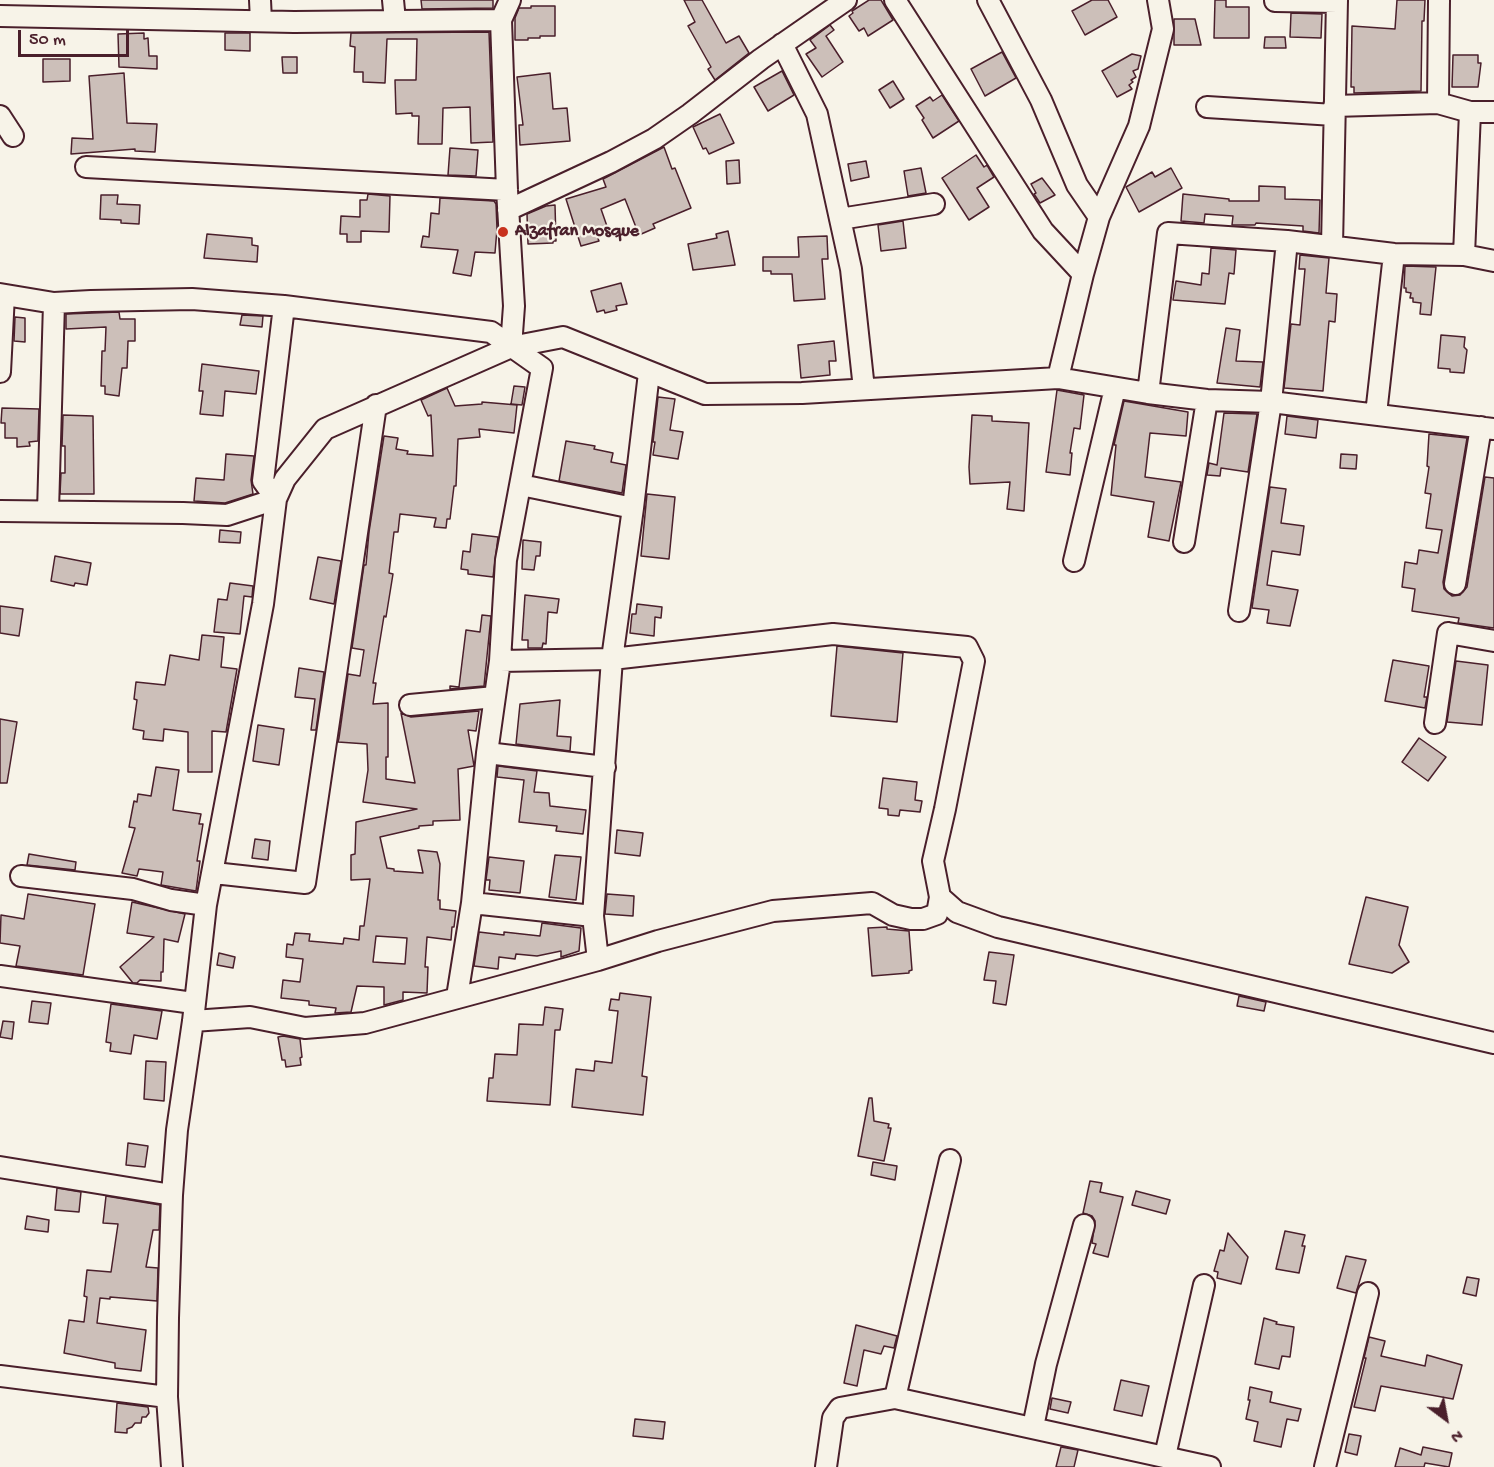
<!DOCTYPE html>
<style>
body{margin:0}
#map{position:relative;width:1494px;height:1467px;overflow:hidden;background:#f7f3e8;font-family:"Gochi Hand",sans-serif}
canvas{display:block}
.north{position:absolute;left:1416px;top:1389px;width:60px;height:60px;-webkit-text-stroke:4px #f7f3e8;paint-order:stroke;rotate:148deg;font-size:16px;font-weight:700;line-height:24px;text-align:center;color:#4a1f2b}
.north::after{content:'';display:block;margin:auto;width:21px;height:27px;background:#4a1f2b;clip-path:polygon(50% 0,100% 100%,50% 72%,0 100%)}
.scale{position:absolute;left:18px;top:30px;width:111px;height:27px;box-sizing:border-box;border:3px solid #4a1f2b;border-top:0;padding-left:8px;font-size:18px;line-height:21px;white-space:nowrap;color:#4a1f2b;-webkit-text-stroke:4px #f7f3e8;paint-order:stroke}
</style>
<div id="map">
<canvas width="1494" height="1467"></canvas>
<div class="north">N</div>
<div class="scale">50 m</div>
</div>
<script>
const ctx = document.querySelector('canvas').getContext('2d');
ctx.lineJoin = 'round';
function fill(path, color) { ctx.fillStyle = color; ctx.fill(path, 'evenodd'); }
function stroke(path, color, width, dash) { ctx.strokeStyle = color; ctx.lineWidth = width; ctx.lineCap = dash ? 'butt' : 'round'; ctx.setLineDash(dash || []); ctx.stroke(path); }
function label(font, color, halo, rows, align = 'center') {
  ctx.font = font + ' "Gochi Hand",sans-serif'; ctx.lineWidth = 4.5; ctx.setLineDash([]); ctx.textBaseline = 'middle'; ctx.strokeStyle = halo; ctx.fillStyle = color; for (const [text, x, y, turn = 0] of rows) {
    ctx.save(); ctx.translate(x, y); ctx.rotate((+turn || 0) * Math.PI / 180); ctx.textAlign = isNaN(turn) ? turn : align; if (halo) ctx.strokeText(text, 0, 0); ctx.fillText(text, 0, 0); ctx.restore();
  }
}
const building = new Path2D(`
 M421,0h72v8l-71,1z
 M684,0h18l24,43 13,-7 10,17 -34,27 -7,-11 3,-2 -23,-41 7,-4z
 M869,0h12l12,20 -25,16 -4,-8 -5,3 -10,-15 4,-3 -1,-2z
 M1092,0h16l9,17 -32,18 -13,-24z
 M1215,0h11v7h23v31h-35z
 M1397,0h28l-1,21h-2l-1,70 -67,2v-6h-3l1,-61 43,3z
 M531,6h24v30h-15v2h-12v2h-13v-22l4,-10h12z
 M1291,13l31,1 -1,24 -31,-1z
 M1174,19h21l6,26h-27z
 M830,25l4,5 -8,6 17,26 -21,15 -16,-23 10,-6 -6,-8z
 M489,32l4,110 -22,1 -1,-36 -27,1 -1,36h-24l1,-28h-7v-3l-16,1 -1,-34h21l1,-41h-30l-2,44 -22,-1v-10h-9l1,-25 -5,-1 1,-13z
 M144,33v6l4,-1 1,18h8v13l-38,-2 -1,-33z
 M225,33h25v18l-25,-1z
 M1265,37h20l1,11h-22z
 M1002,52l14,26 -31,18 -14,-27z
 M1132,54l9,2 -3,13 -5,2 3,6 -5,3 2,2 -4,3 3,4 -15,8 -15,-26z
 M1453,55h25v8h3l-3,24h-26z
 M282,57h15v16h-14z
 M43,59h27v22l-27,1z
 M782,71l12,24 -26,16 -14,-24z
 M124,73l3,50 30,1 -2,28 -20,-1v-2l-64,5 1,-16 21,1 -4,-63z
 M550,73l3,36 14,-1 3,33 -50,4 -1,-20h4l-6,-48z
 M893,81l11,18 -14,9 -11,-18z
 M942,95l17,26 -26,17 -11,-18 2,-2 -8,-12 14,-9 3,4z
 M720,114l14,29 -25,11 -3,-6 -3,1 -10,-22z
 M664,147l8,22 3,-1 16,40 -38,16 2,4 -16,7 -14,-36 -24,10 8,23 -12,4 2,5 -18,5 -15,-47 40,-12 -3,-8z
 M450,148l28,2 -2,26 -28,-1z
 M976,155l8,12 3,-2 7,12 -17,11 12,19 -20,13 -27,-42z
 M739,160l1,23 -13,1 -1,-23z
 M866,161l3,16 -18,4 -3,-17z
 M921,168l5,25 -18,3 -4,-25z
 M1171,168l11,20 -43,24 -13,-25 26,-15 3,5z
 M1042,178l13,17 -15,8 -6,-9 2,-1 -5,-9z
 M1259,186l26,1v12l35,1 -1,33 -16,-2v-5l-47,-3 -1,2h-23l1,-9 -28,-2 -1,9 -23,-2 2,-27 46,5v2h30z
 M368,194l22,2 -1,36 -28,-1v11h-14v-8h-7l1,-18 19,1v-17h7z
 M101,195h17l-1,9 23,1 -1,19 -18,-1v-3l-21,-1z
 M440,198l54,3 2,3 1,25 -2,24 -20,-1 -4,24 -18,-3 5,-23 -37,-3 2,-11 6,1 2,-24 8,1z
 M555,205l1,36h-3v2l-25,1 -1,-30 19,-8z
 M903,221l3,27 -25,3 -3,-26z
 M728,231l7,34 -42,5 -5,-26 29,-6 -1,-4z
 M207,234l45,4v7l6,1 -1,16 -53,-4z
 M827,236l1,23h-6l3,40 -31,2 -2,-27h-21v-3h-8v-14h36l-1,-20z
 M1211,248l25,2 -2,24 -5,-1 -4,31 -52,-4 3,-19 25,4 1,-12 7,1z
 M1300,255l29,3 -3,35 11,1 -2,28 -6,-1 -6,70 -39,-3 7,-64 9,1 5,-56h-6z
 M1405,266l31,1 -5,48 -11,-1 1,-11 -8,-1v-4h-3l1,-5 -5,-1v-4h-2z
 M621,283l6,21 -11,2 1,4 -12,3 -1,-3 -7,2 -6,-21z
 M119,312l1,7h15v22h-7l-1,27h-5l-3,28 -14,-2v-8h-4l1,-35h3l1,-24 -40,2v-15z
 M242,315l21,1 -1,11 -22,-2z
 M15,317l10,1v24l-11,-1z
 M1226,328l14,2 -4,31 27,1 -3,25 -43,-4z
 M1441,335l24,2 -1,10 3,3 -3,23 -14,-1v-3l-12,-1z
 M834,341l2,20h-7l1,14 -29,3 -3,-33z
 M202,364l57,7 -3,23 -31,-3 -2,25 -23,-2 3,-23h-4z
 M514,386l11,1 -3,18 -11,-1z
 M447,388l8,18 27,-2v-2l35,3 -3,28 -35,-4 1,8 -22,2 -2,47h-2l-4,33h-3l-1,9 -12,-1 2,-9 -36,-4 -2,18h-4l-5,41 4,1 -7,43 -2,-1 -11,67h3l-3,21 15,-1v54h-2v22l29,4 -14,-70 10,4 68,-6 -3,20 -8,-1 6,36 -16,3 2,51 -27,1v4l-14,1v2l-39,9 7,31 7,1v2l29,2 -5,-23 19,2 3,12 -2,36h2v9l16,2 -2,16h-2l-1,13 -24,-3 -2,30h3l-1,26 -24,-1v8l-19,5v-18l-27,-1 -6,26 -16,1 1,-5 -27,-3v-4l-28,-3 2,-18 17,2 3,-23 -17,-2 1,-13 6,1 2,-12 15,1 -1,7 34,3 1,-6 15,2 1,-14h4l6,-47 -19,1v-25l4,-1 1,-32 61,-13 -54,-7 5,-32 -1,-26 -29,-2 1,-4 9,-64 12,2 4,-26 -12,-2 12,-83h2l3,-33 15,-96 14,2 -2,11 12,2 -1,3 26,2 -2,-41 -3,1 -7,-16zM376,936l31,2 -2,26 -32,-2z
 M1057,390l27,5 -4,34 -6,-1 -4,25h2l-2,22 -24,-3z
 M658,397l17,2 -5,31 13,2 -5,27 -25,-4 2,-13h-2z
 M1124,401l64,11 -2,24 -36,-3 -5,44 36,5 -12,59 -21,-4 6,-35 -43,-7 5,-50h-2z
 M2,408l37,1 -1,32 -9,1 1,4 -13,1v-9h-12v-15h-4z
 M1224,413l33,1 -9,58 -27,-4 -1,8 -13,-1 2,-12 8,2z
 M63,415l30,1 1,78h-34l1,-21h4v-27h-3z
 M972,415l20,1v5l37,2 -5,88 -17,-2 3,-27 -40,2 -1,-17z
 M1287,416l31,4 -2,18 -31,-4z
 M1429,434l38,4 -24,144 1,7 8,7 8,-1 7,-8 18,-110 9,1v150l-36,-5 1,-5 -47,-7 3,-22 -13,-2 3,-25 12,2 2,-14 19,3 4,-23 -16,-2 5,-34 -6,-1 4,-26 -2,-1z
 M566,441l29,5 -1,3 19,4 -2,9 15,3 -4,28 -63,-12z
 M226,454l28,2 -3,24 2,14 -28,9 -31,-2 2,-23 28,2z
 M1341,454l16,1 -1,14 -16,-1z
 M1270,487l16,2 -5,34 23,3 -4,29 -28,-4 -5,34 31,5 -8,36 -23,-3 2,-13 -17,-2z
 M647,494l28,3 -6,62 -28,-3z
 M220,530l21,2 -1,11 -21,-1z
 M472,534l26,3 -5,40 -25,-3v-4l-7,-1 2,-18 7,1z
 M523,540l18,2 -1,14h-4l-2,14 -12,-1z
 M55,556l36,7 -4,22 -12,-2 -1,3 -23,-5z
 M318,557l23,4 -7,43 -24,-5z
 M230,583l23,3 -1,11 -8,-1 -4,38 -26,-2 4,-33 9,1z
 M525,595l34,4 -2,14 -9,-1 -2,32 -3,-1 -1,5h-14v-8h-6z
 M637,604l25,3 -1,11 -6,-1 -1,19 -24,-3 2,-19h4z
 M0,606l23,3 -4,27 -19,-3z
 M482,615l9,1 -7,70 -34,3v-3l9,1 7,-57 14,2z
 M202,635l22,2 -3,30 16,2 -11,63 -14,-1v41h-24v-40l-24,-3 -1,12 -20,-2 1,-8 -11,-2 4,-29 -3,-1 2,-17 29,3 5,-30 29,5z
 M837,646l66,7 -6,69 -66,-6z
 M1393,660l36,6 -5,31h3l-2,11 -40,-7z
 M1456,661l32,4 -6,60 -35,-3z
 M299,668l25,4 -8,58h-5l4,-31 -20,-2z
 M560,700l-3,36 14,1 -1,14 -54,-7 4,-40z
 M0,719l17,3 -10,61h-7z
 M258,725l26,4 -5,36 -26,-4z
 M1419,738l27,19 -18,24 -26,-19z
 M498,766l39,5 -3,21 15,1 1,13 36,4 -3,24 -27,-3 1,-5 -38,-4 5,-42 -27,-3z
 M156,767l23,3 -6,40 28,4 -2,10h4l-6,37h3l-4,30 -35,-6 2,-13 -24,-3 -2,7 -15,-3 13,-45 -6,-1 5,-26 3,1 1,-8 13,2z
 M883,778l34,4 -2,18 7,1 -2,11 -20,-2 -1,6 -11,-1v-6l-9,-1z
 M617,830l26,3 -3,23 -25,-3z
 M255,839l15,2 -2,19 -16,-2z
 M29,854l47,8 -1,8 -48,-5z
 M555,855l26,2 -5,43 -27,-3z
 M489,857l35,4 -4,32 -31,-3 1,-10h-4z
 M28,894l67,10 -12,71 -67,-9 4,-20 -20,-3 1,-28 23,4z
 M607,894l27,2 -1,20 -28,-2z
 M1366,897l42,10 -9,38 10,17 -17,11 -43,-9z
 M132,902l53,12 -7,28 -14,-3 -1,33h-2v9l-21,-1 -3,3h-4l-13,-16 34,-30 -27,-4z
 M542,923l39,5 -2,23 -18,6v-6l-24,5 -21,-2 -1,5 -16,-2 -1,12 -24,-3 5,-34 25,3v-3l36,4z
 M887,927v2l22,2 3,39 -3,1v2l-37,3 -4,-48z
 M989,952l25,3 -8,50 -13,-2 3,-22 -12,-1z
 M219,953l16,4 -2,11 -16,-3z
 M620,993l31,4 -9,79 5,1 -4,38 -71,-8 4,-38 18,2 1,-10 17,2 6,-52 -9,-1 2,-11 8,1z
 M1239,996l27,6 -2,9 -27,-5z
 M32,1001l19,2 -3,21 -19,-2z
 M111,1004l51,7 -5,28 -23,-4 -3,19 -21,-3 1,-8 -5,-1z
 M545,1007l18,2 -3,21h-5l-5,75 -63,-4 2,-23h4l2,-24 22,1 2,-31 24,1z
 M3,1021l11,1 -2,17 -12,-2z
 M283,1036l17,3 2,18 -2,1 1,7 -15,2 -1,-7h-3l-4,-23z
 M146,1061l20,1 -2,39 -20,-2z
 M869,1098h3l2,23 15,3 -1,4h3l-7,33 -26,-5z
 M128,1143l20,3 -3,21 -19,-2z
 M873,1162l24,4 -2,14 -24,-5z
 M1090,1181l12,2 -2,9 23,5 -15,60 -15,-4 3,-9 -4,-1 3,-22 -3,-5 -9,-3z
 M57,1188l24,4 -2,20 -24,-2z
 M1136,1191l34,9 -4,14 -34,-9z
 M106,1196l54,9 -1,25h-6l-7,37 12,1 -1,33 -47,-4v2l-10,-1 -3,25 49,7 -5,41 -26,-3v-5l-51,-10 5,-33 15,2 3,-25 -3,-1 3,-26 24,2 7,-48 -15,-1z
 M27,1216l22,4 -1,12 -23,-3z
 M1285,1231l20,4 -3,11h3l-6,27 -23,-4z
 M1228,1233l20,24 -7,27 -24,-6 1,-6 -4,-1 6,-21 4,1z
 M1346,1256l20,4 -10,33 -19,-5z
 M1467,1277l12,2 -3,17 -13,-3z
 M1264,1318l13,4 -1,2 18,3 -4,30 -8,-1 -3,13 -24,-5z
 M856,1325l41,11 -3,12 -10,-2 -3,8 -17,-4 -7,36 -13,-3z
 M1369,1337l16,4 -4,15 44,10 2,-11 35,10 -9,34 -72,-13 -6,25 -21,-4 12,-49h-2z
 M1121,1380l28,6 -7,30 -28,-6z
 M1250,1387l22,5 -2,10 31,7 -3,12 -11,-2 -6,28 -27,-6 4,-19 -12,-3 4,-19h-2z
 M1052,1398l19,4 -3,11 -18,-4z
 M117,1403l31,4 1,6 -3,4h-4l-1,6h-6l-3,4 -5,2v4l-12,-1z
 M635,1419l30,3 -2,17 -30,-3z
 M1349,1434l12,2 -4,19 -12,-3z
 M1061,1447l17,3 -4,17h-18z
 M1423,1447l29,6 -3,14 -24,-4 -1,4h-29l5,-19 21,7z`);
fill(building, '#ccbfb9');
stroke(building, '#4a1f2b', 1.5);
const minor = new Path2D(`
 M260,0l1,21
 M393,0l2,21
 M895,0l148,231 40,43
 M988,0l53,100 36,85 22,32
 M1275,1l62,1
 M0,16l294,6 207,-2
 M782,44l35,70 34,155 13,120
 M1438,103l1,-103
 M1334,106l104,-3 32,9h24
 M1207,107l127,8
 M0,116l13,20
 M86,167l421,23
 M508,210l103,-48 43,-23 36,-25 71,-55 85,-59
 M840,219l94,-15
 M1332,246l5,-246
 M1464,255l6,-143
 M0,294l54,9 37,-2 101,-2 92,7 207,26 51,36 -36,192 -6,101 -13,92 -15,150 -15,94
 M511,347l52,-10 142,57 97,-1 256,-15 90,15 59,7 64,2 223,27
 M0,372l4,-77
 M1058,378l25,-104 16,-57 40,-91 24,-97 -5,-29
 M1148,393l20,-160 119,8 107,13 70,1 30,6
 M1376,414l18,-160
 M521,485l112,23
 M0,511l183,2 44,2 49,-16 -13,-18 21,-175
 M48,511l6,-208
 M1184,542l23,-142
 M1074,561l41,-173
 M1455,584l26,-157
 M1239,611l32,-209 16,-161
 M500,661l112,-2 221,-25 134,13 7,14 -29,148 -12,52 7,36 17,15 41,15 496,116
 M410,705l85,-8
 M1435,723l13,-90 46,8
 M487,753l118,14
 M214,873l91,10 71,-478
 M21,876l112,13 38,11 35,5
 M472,903l121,13
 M598,960l-5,-44 19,-257 21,-151 16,-135
 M0,976l193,27
 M193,1021l57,-4 55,11 60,-5 233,-63 60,-19 115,-30 99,-8 21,12 18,4h12l14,-5 3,-17
 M0,1167l172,28
 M0,1376l167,21
 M895,1398l55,-238
 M1033,1427l13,-63 38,-139
 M1165,1456l39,-171
 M172,1467l-5,-70 1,-79 4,-123 5,-65 16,-109 13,-116 57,-301 13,-105 9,-20 40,-50 186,-82 3,-41 -7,-116 -6,-170 9,-20
 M826,1467l7,-49 7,-10 55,-10 315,69
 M1325,1467l43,-174`);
stroke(minor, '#4a1f2b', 24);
stroke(minor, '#f7f3e8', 20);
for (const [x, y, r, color] of [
 [503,232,6,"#c8321e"]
]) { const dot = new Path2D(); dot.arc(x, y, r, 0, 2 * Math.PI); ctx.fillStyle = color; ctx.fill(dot); stroke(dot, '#f7f3e8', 2); }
label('bold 18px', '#4a1f2b', '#f7f3e8', [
 ["Alzafran Mosque",515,232]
], 'left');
</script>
